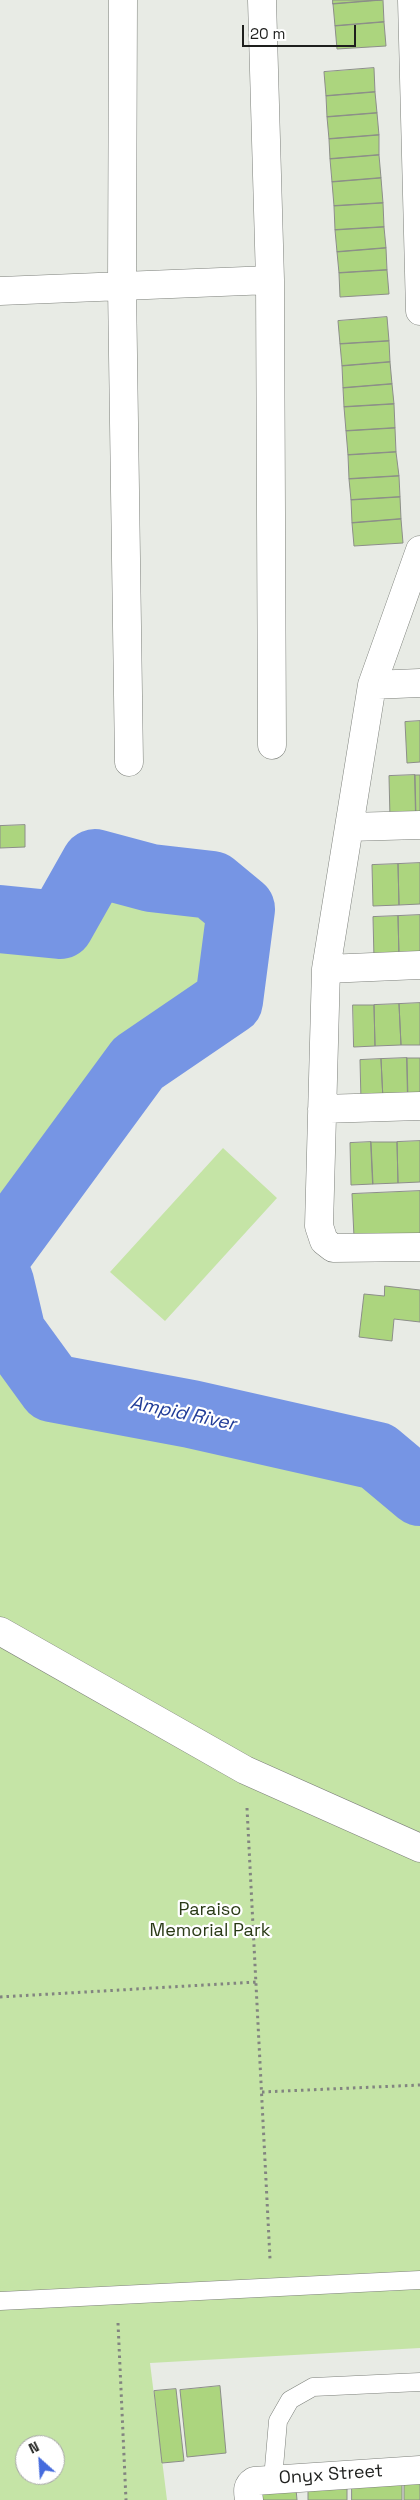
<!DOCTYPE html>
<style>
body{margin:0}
#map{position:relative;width:420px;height:2500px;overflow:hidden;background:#e8ebe5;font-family:"Space Grotesk",sans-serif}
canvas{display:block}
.north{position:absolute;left:15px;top:2435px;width:50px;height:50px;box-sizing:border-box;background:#fff;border:1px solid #a5a5a5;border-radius:50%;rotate:334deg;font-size:14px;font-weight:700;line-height:20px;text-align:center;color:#1e1f1d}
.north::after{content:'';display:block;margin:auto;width:18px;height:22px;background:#456bdd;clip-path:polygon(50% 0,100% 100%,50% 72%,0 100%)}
.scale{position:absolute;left:242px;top:25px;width:114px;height:22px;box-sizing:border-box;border:2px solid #1e1f1d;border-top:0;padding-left:6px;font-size:15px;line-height:18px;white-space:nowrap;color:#1e1f1d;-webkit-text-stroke:4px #fff;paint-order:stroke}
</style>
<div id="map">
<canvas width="420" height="2500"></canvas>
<div class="north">N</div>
<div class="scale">20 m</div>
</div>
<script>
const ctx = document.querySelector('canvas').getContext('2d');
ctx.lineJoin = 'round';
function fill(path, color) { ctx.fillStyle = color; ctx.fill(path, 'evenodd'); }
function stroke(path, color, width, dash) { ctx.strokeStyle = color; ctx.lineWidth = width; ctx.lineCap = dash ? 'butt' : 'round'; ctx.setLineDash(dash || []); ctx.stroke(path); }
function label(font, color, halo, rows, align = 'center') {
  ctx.font = font + ' "Space Grotesk",sans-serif'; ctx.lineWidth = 4.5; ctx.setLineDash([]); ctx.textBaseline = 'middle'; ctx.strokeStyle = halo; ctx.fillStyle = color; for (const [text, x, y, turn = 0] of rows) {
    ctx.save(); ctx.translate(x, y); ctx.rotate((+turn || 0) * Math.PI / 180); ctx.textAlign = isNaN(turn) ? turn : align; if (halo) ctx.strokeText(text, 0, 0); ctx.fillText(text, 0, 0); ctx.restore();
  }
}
fill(new Path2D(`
 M95,863l56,15 61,7 29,24 -12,92 -91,62 -138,188v-332l60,6z
 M223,1148l54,50 -112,123 -55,-49z
 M0,1282l12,51 40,55 139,26 186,42 43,36v856l-270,15 17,137h-167zM25,2445h30v30h-30z`), '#c5e4a6');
stroke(new Path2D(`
 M0,919l60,6 35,-62 56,15 61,7 29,24 -12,92 -91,62 -138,188
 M0,1282l12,51 40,55 139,26 186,42 43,36`), '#7695e4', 68);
const building = new Path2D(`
 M333,0h49l-49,4z
 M383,0l1,22 -49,4 -2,-22z
 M384,22l2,24 -49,3 -2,-23z
 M374,68l1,24 -49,4 -2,-24z
 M375,92l2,21 -50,4 -1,-21z
 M377,113l2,22 -50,4 -2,-22z
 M379,135v20l-49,4 -1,-20z
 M379,155l2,23 -49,4 -2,-23z
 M381,178l2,25 -49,3 -2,-24z
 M383,203l1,24 -49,3 -1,-24z
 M384,227l2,21 -49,4 -2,-22z
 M386,248l1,22 -48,3 -2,-21z
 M387,270l2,24 -49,3 -1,-24z
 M387,317l2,24 -49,3 -2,-23z
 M389,341l1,21 -48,4 -2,-22z
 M390,362l2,22 -49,4 -1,-22z
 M392,384l2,20 -50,3 -1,-19z
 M394,404l1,24 -49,3 -2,-24z
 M395,428l1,24 -48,3 -2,-24z
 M396,452l3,24 -50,3 -1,-24z
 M399,476l1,21 -49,3 -2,-21z
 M400,497l1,22 -49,4 -1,-23z
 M401,519l2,24 -49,3 -2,-23z
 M420,721v41l-13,1 -2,-41z
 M415,775h5v42h-4z
 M415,775l1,42 -26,1 -1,-42z
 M25,825v22l-25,1v-22z
 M420,863v41l-21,1 -1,-41z
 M398,864l1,41 -26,1 -1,-41z
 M420,915v42h-21l-1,-41z
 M398,916l1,41 -25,2 -1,-42z
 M420,1003v42h-19l-2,-41z
 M399,1004l2,41 -26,1 -1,-41z
 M353,1005h21l1,41 -21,1z
 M407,1058h13v41l-12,1z
 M407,1058l1,42h-25l-2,-41z
 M381,1059l2,41 -22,1 -1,-41z
 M420,1141v41l-22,1 -1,-41z
 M371,1142h26l1,41 -25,1z
 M371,1142l2,42 -22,1 -1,-42z
 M420,1191v43l-66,3 -2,-43z
 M385,1286l35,4v32l-26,-3 -2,22 -33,-4 5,-43 20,2z
 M220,2386l6,67 -39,4 -7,-67z
 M176,2389l8,72 -22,2 -8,-72z
 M352,2482h50v18h-50z
 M420,2482v18h-16v-17z
 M296,2489l1,11h-44l-1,-5z
 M347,2489v11h-39v-10z`);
fill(building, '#acd57e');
stroke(building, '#8c8e89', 1);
const service = new Path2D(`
 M0,2301l420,-21
 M273,2479l5,-58 12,-21 23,-13 107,-5`);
const minor = new Path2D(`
 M123,0l-1,287 7,475
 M262,0l8,280 2,465
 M412,0l8,311
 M0,291l270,-11
 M420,550l-48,135 -46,284 -7,257 5,15 9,7 87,-1
 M372,685l48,-2
 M349,827l71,-2
 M326,969l94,-4
 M322,1109l98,-3
 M0,1631l245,139 175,78
 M249,2500c-1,-8 -3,-14 5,-19l166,-11`);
stroke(service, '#7d807b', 19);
stroke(minor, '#7d807b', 29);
stroke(new Path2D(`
 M247,1808l23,451
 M0,1997l256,-15
 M262,2092l158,-7
 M118,2323l8,177`), '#828480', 3, [2.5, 4]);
stroke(service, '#fff', 18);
stroke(minor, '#fff', 28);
label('18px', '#2a3a16', '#fff', [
 ["Paraiso",210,1910],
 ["Memorial Park",210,1931]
]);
label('18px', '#1e1f1d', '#fff', [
 ["Onyx Street",331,2475,-4]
]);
label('italic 19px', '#223d98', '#fff', [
 ["Ampid River",183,1414,12]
]);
</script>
